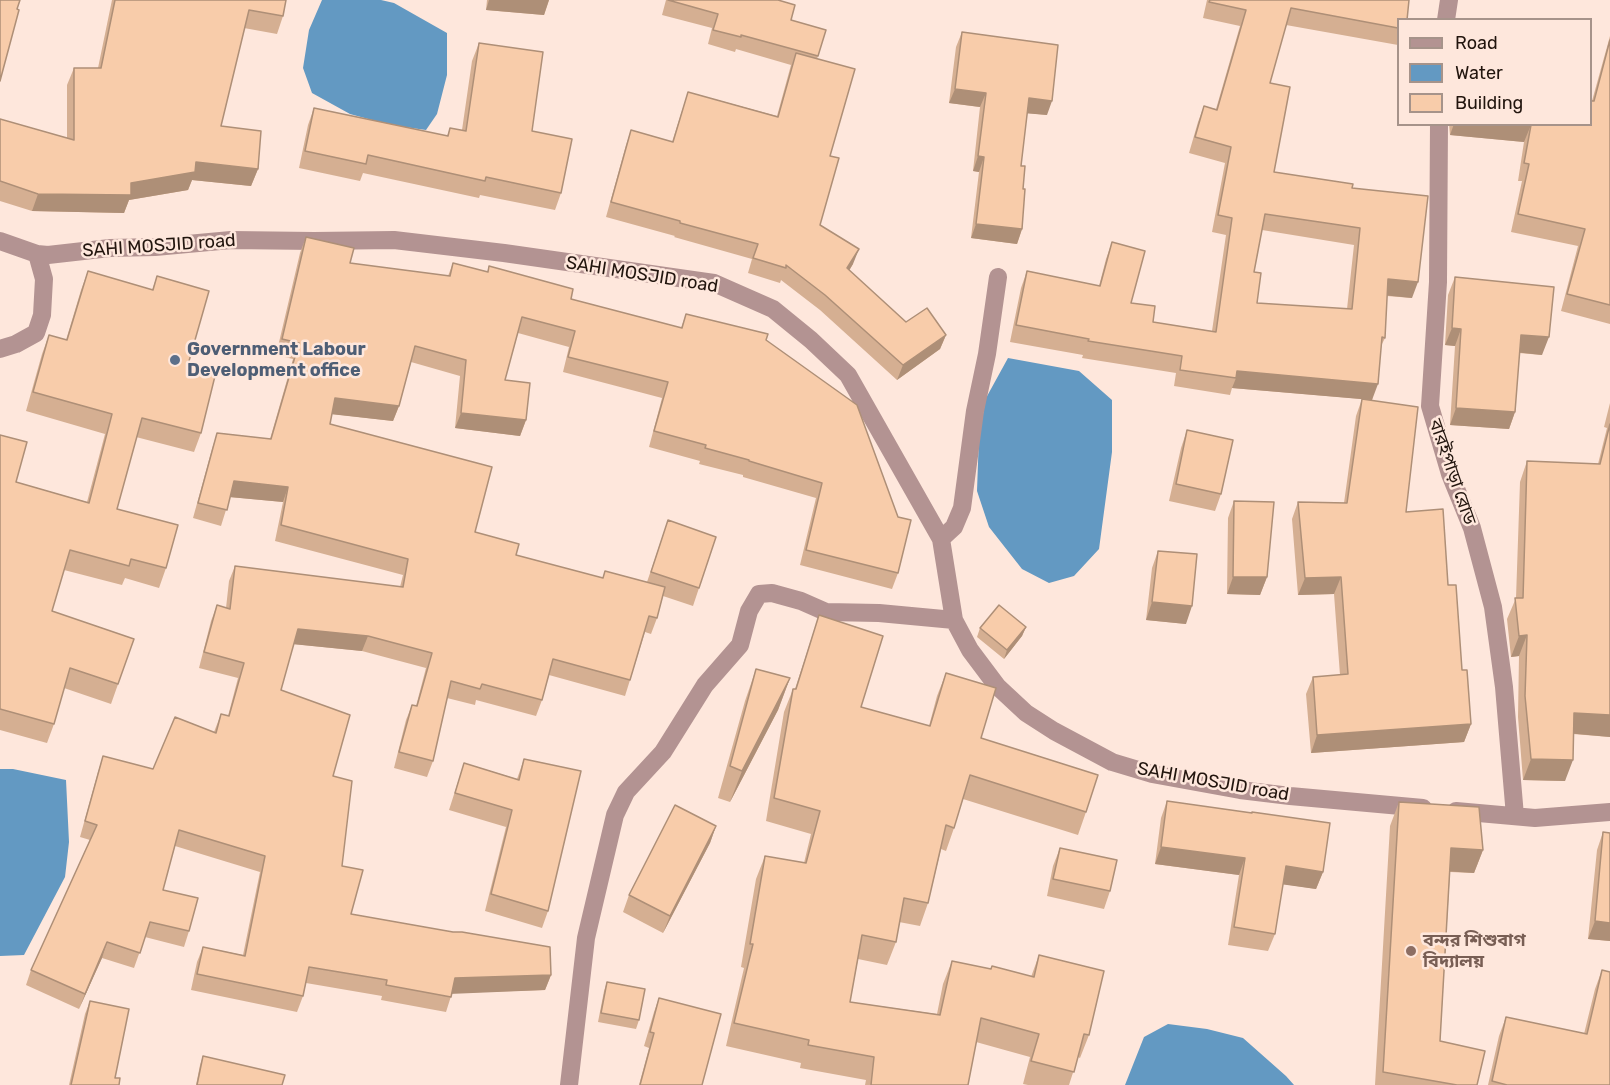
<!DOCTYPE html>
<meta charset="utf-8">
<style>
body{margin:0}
#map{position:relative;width:1610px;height:1085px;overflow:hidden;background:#fee7dc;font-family:Rubik,sans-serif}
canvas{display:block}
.legend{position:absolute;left:1397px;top:18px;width:195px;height:108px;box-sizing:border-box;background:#fee7dc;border:2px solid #a6938a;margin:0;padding:8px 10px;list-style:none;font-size:18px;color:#22150e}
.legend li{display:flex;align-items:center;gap:12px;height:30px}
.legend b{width:30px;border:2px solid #a6938a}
</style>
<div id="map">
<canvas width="1610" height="1085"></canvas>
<ul class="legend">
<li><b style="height:8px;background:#b39392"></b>Road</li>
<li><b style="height:16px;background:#6399c2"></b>Water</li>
<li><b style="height:16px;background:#f8ccaa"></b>Building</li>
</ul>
</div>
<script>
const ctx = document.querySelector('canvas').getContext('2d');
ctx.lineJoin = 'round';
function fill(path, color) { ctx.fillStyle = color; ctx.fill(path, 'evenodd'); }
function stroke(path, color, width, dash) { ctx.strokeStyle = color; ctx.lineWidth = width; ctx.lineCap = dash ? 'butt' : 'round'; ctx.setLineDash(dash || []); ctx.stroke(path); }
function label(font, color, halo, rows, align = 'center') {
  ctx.font = font + ' Rubik,"Noto Sans Bengali",sans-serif'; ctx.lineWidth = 5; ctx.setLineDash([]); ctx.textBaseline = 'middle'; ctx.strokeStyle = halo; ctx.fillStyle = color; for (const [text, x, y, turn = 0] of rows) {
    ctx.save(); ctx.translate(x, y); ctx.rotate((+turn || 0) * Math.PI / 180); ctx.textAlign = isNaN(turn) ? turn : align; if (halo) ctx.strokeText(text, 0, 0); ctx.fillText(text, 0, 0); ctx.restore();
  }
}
fill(new Path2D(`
 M322,0h59l13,3 53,30v42l-10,39 -11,16 -36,-5 -40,-11 -38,-21 -9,-25 6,-38z
 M1008,358l71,13 33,29v52l-13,97 -25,27 -25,7 -27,-14 -33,-42 -12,-36 2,-56 7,-37z
 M0,769h13l53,11 3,62 -4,35 -41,78 -24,1z
 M1168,1024l39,5 36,9 43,38 8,9h-169l19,-48z`), '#6399c2');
stroke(new Path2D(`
 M1446,20l3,-20
 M1439,124l-1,158 -8,124 20,68 22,54 21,79 11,80 11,129
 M0,241l37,13 11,1 62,-7 45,-1 76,-7 83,1 80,-1 110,13 210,30 59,26 38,31 37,35 93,164 13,81 16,30 27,36 29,27 28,18 58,31 40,12 88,16 50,6 133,12
 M0,349l16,-5 20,-11 6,-18 2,-36 -7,-25
 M941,539l13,-12 8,-19 13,-97 12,-57 11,-77
 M1456,811l79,7 75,-6
 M569,1085l17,-147 29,-123 11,-23 37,-40 42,-67 35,-40 9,-34 10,-17 13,-1 29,8 25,11 53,1 75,7`), '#b39392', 18);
fill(new Path2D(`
 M112,0h174l-3,16 -6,18 -33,-6 -23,98 37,43 -7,17 -59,-6 -4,10 -59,10 -5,13 -92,-2 -32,-10v-82l67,19v-53l7,-17h24z
 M487,0h62l-5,15 -58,-5z
 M666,0h112l13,20 35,10 -9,29 13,97 -10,69 33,39 -4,7 57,51 40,13 -6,14 -43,31 -77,-70 -39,-30 -1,3 -32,-10 4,-14 -78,-22 1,-1 -69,-19 20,-72 5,-15 41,12 16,-50 89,24 14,-51 -55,-16 -1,3 -27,-8 4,-16 -50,-13z
 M1207,0h202l-11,20v25l-112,-20 -16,58 4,89 78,16 60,110 -25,-2 -2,42 -4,8 -9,54 34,112 42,73 23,139 -7,18 -153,11 -5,-59 7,-17 27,-2 -6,-81 -36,1 -6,-76 6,-17 46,1 12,-87 6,-17 -130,-11 -2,7 -56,-9 2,-13 -94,-15 1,-3 -73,-13 11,-54 6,-17 72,15 7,-27 6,-17 19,61 22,19 59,9 14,-96 -14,-3 13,-69 -36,-10 9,-31 6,-16 12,3 24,-83 -37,-8zM1262,230l92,15 -7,64 -90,-6 -3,-31z
 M962,32l85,83 -20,-2 -6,53 2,23 -1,40 -5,15 -46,-6 8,-66 -6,-1 7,-64 -31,-4 7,-56z
 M1610,36v288l-49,-13 17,-65 -67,-14 11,-51h-4l6,-39 -74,-7 -1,-11h141l2,-23z
 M479,43l53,88 29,62 -6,17 -75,-15 -1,3 -116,-25 -3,8 -61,-13 9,-43 6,-17 133,28 3,-8 12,2 10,-69z
 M306,237l44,26 98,13 5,-13 34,9 2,-6 82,33 110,29 5,-14 80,26 132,233 -6,16 -92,-24 16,-67 -73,-21v-2l-44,-11 1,-3 -51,-14 13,-49 -99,-26 6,-25 -51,-14 -13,47 21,40 -6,16 -65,-8 5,-52 -49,-14 -12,44 -6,15 -61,-7 -2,10 145,108 41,23 87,23 2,-7 42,11 21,-62 31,68 -6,18 -30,-10 -6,22 -6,16 -6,-2 -20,64 -76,-21 -7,25 -6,16 -60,-16 -1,5 -28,-7 -14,63 -6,16 -33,-9 12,-48 6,-15 4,1 10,-38 -64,-17 -69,-7 -12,46 52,86 9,90 9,48 200,61 -6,15 -93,3 -6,19 -65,-12 1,-4 -76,-13 -3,13 -6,16 -106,-22 6,-28 6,-15 40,8 17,-83 -85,-26 -12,44 26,41 -5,16 -39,-10 -11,31 -32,-10 -23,51 -53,-24 5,-15 59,-130 -10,-3 18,-65 5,-16 50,13 61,-37 7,-18 7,2 10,-38 -39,-10 12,-47 6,-16 9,3 3,-27 6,-15 165,21 3,-12 -128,-34 8,-39 -53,-5 -9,29 -28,-8 19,-69 5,-16 53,6 23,-80 -17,-4 24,-102z
 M88,271l64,19 5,-14 30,92 14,65 -7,19 -58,-15 -19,72 49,59 -7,20 -34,-10 -3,7 -58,-15 -12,41 82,28 -23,65 -47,-16 -10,36 -7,19 -47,-13v-295l16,47 71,20 18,-68 -79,-23 16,-57 7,-19 17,5 15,-50z
 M1455,277l87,78 -23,-2 -4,59 -6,17 -59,-4 5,-79 -10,-1 3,-50z
 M1610,403v334l-37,-3 -8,47 -42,-1 -5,-63 1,-61 -8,1 -4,-38 9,-21 4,-116 7,-21 71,3 9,-36 -3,-1z
 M1187,430l34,64 -6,17 -46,-10 12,-53z
 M1234,501l33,76 -7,18 -33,-1 1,-76z
 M1158,551l28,73 -40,-4 6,-52z
 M819,615l42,92 68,19 8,-30 9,-23 35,65 105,74 -8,23 -115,-36 -9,29 -8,23 -5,-2 -13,54 -8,23 -21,-4 -3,20 -9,23 -29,-6 -8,43 87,12 6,-30 9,-23 39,8 40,8 8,-22 50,80 -9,23 -2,-1 -9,28h-41l-5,-1 7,-27 -54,-15 -8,43h-103l1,-5 -66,-12 1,-5 -75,-17 18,-78 -3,-1 15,-88 9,-23 39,7 7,-29 -45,-13 18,-109 9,-23h2z
 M1026,627l-4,9 -18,23 -27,-22 3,-9z
 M756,669l34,9 -12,32 -48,92 -12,-4 27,-97z
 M524,759l24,152 -6,17 -57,-17 21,-84 -57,-17 15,-47 53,16z
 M1167,801l156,71 -7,17 -33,-5 -8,50 -7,17 -40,-6 11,-70 -84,-11 6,-46z
 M1399,802l84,48 -9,23 -24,-1 -10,169 37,44h-102l15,-259z
 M716,826l-6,17 -47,90 -40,-21 6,-17z
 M1603,832l7,1v108l-22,-2 9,-89z
 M1060,848l50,43 -6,18 -57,-13 6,-30z
 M1602,970l8,115h-122l11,-49 7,-19 78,17 11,-45z
 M607,982l32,38 -3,9 -38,-7 6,-31z
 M659,998l43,87h-63l10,-37 -5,-2 10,-34z
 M90,1001l25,77 4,7h-50l16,-71z
 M203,1056l79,29h-86l4,-20z`), '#d5af92');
fill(new Path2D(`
 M489,0h60l-5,15 -58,-5z
 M955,89l31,4 -6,14 -31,-4z
 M1029,98l23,3 -5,14 -24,-2z
 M1454,124h72l5,1 -7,17 -74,-7z
 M978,156l6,1 -5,15 -6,-1z
 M196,162l62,7 -7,17 -59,-6 -4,10 -59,10 -5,13 -92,-2 6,-17 93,-11z
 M976,224l46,5 -5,15 -46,-6z
 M859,249l-6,15 -12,19 6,-15z
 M1388,279l30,3 -6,16 -30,-3z
 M1452,328l9,1 -6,17 -10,-1z
 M946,335l-6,14 -43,31 6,-15z
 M1521,335l28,2 -7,18 -28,-3z
 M1237,371l141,13 -6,16 -140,-12 4,-10z
 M335,398l64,8 -6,15 -63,-7z
 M1456,408l59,4 -6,17 -59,-4z
 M461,413l65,7 -6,16 -65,-8z
 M234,481l54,6 -5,15 -54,-5z
 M1233,577h34l-7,18 -33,-1z
 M1341,577l-7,17 -36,1 7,-17z
 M1152,602l40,4 -6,18 -40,-4z
 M1026,627l-4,9 -18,23 3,-9z
 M298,629l70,7 -6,15 -70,-7z
 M1527,635l-8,21 -8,1 8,-21z
 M790,678l-12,32 -48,92 12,-31z
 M1574,713l36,2v22l-44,-4z
 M1471,724l-7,18 -153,11 6,-18z
 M1531,759l42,1 -8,21 -42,-1z
 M716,826l-6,17 -47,90 7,-17z
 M1161,847l84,11 -6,17 -84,-11z
 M1451,848l32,2 -9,23 -31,-2z
 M1286,866l37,6 -7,17 -36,-5z
 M1595,921l15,2v18l-22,-2z
 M107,942l-5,16 -23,51 6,-15z
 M551,975l-6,15 -96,4 6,-16z`), '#ae8f77');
const building = new Path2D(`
 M0,0h20l-3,9 2,1 -19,71z
 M115,0h171l-3,16 -34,-6 -28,116 40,5 -3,38 -62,-7 -1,10 -64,11v12l-93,-1 -38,-13v-62l74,21v-72h27z
 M668,0h110l17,5 -4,15 35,10 -8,26 -77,-21v2l-28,-7 5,-16z
 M1210,0h199l-2,20h-9v8l-107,-20 -21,75 20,4 -16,85 79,12 -1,4 76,8 -10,86 -30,-3 -3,59 -3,-1 -4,47 -141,-13 -1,7 -56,-8 2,-14 -94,-15 1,-2 -73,-14 11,-54 73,15 12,-44 33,9 -14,52 24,3 -2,16 63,10 16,-114 -14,-3 13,-68 -36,-10 9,-31 13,4 29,-100 -37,-8zM1265,214l95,14 -8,81 -95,-6 4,-30 -7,-1z
 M962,32l96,13 -6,56 -23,-3 -8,68h4l-2,23h2l-3,40 -46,-5 8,-67 -6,-1 8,-63 -31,-4z
 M1610,40v265l-43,-11 18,-65 -67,-15 11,-50 -5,-1 7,-38 -5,-1h64v-23h4z
 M479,43l64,9 -11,79 40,8 -11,54 -75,-16 -1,4 -117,-26 -2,9 -61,-13 9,-43 134,28 2,-8 16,3z
 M796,53l59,16 -25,87 9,2 -19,67 39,24 -12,19 59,54 21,-14 19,27 -43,30 -78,-70 -39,-30v3l-33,-10 5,-14 -78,-21v-2l-69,-19 20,-72 42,12 15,-50 90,25z
 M306,237l48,11 -4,15 100,13 3,-13 35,9 1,-6 84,23 -2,10 111,29 4,-14 82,20 -2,6 91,65 41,112 13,3 -13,53 -92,-23 16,-67 -73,-22v-1l-44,-12 1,-3 -52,-14 14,-49 -100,-25 7,-26 -53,-14 -17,63 25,3 -4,37 -65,-7 5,-53 -51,-14 -16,60 -64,-8 -5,26 162,43 -17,65 44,12 -3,11 87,23 2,-7 60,16 -8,31 -8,-2 -19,64 -77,-21 -11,41 -60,-16 -2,5 -29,-8 -18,80 -34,-9 13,-47 5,1 15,-53 -64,-17 -70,-7 -17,61 69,25 -17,61 19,5 -10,85 21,4 -12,44 102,18h9l88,15 1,28 -96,3 -4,19 -65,-12 1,-5 -78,-13 -6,29 -106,-22 6,-27 42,9 20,-100 -86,-26 -16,60 35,8 -9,33 -39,-9 -10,31 -33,-11 -22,52 -54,-24 66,-145 -12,-4 18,-65 50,13 22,-52 41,16 5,-19 8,2 15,-53 -40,-11 13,-47 13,4 5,-43 168,21 5,-28 -127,-34 7,-38 -54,-6 -7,29 -29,-7 19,-70 54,6 28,-96 -17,-4z
 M88,271l65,19 4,-14 52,15 -22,77 28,8 -14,57 -59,-15 -25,91 61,16 -12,43 -35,-9 -2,7 -59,-16 -18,61 82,28 -16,45 -48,-16 -16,56 -54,-15v-274l27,7 -11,40 73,21 23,-89 -79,-22 16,-57 18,5z
 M1455,277l99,10 -5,50 -28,-2 -6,77 -59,-4 5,-79 -9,-1z
 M1362,399l56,8 -12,105 37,-3 5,76h8l6,85h5l4,54 -154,11 -4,-58 35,-3 -7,-97 -36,1 -7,-76 49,1z
 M1610,424v291l-36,-2 -1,47 -42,-1 -6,-63 2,-61 -8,1 -4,-38h8l4,-137 73,3z
 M1187,430l46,10 -12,54 -45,-10z
 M1234,501l40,1 -7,75h-34z
 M668,520l48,17 -17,51 -48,-16z
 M1158,551l39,3 -5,52 -40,-4z
 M999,605l27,22 -19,23 -27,-22z
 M819,615l64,21 -22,71 69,19 16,-53 50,15 -15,50 117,37 -12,37 -116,-37 -16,53 -8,-3 -18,78 -24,-5 -8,44 -34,-7 -12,67 90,13 12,-54 39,8 1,-3 42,11 5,-22 65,16 -15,64 -5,-1 -10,38 -43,-11 8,-27 -58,-16 -13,67h-97l3,-28 -66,-12 1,-5 -75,-17 19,-79h-3l15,-88 41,7 14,-52 -46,-13 19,-109h3z
 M756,669l34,9 -48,93 -12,-5z
 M524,759l57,12 -33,140 -57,-17 21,-84 -57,-17 9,-30 55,17z
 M1167,801l85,12v-1l78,11 -7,49 -37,-6 -11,68 -41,-7 11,-69 -84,-11z
 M1399,802l80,5 4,43 -32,-2 -11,193 45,10 -8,34h-20l-74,-13z
 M675,805l41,21 -46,90 -41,-21z
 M1603,832l7,1v90l-15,-2z
 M1060,848l57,12 -7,31 -57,-12z
 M1602,970l8,2v113h-103l-15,-4 14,-64 81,17z
 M607,982l38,7 -6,31 -38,-7z
 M659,998l62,16 -19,71h-62l14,-52 -4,-1z
 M90,1001l39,8 -14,69h5l-1,7h-48z
 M203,1056l82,19 -3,10h-85z`);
fill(building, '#f8ccaa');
stroke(building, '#ae8f77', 1.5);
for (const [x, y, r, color] of [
 [175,360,6,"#5c6f8a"],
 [1411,951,6,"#8d6e63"]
]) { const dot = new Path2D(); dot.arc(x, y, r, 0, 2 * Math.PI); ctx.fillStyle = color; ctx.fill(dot); stroke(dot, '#fee7dc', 2); }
label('18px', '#22150e', '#fee7dc', [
 ["SAHI MOSJID road",159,246,-4],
 ["SAHI MOSJID road",642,275,9],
 ["বারইপাড়া রোড",1452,472,71],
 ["SAHI MOSJID road",1213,782,10]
]);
label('bold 18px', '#4e5e75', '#fee7dc', [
 ["Government Labour",187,350],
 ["Development office",187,371]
], 'left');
label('bold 18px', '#785e54', '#fee7dc', [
 ["বন্দর শিশুবাগ",1423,941],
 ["বিদ্যালয়",1423,962]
], 'left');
</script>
